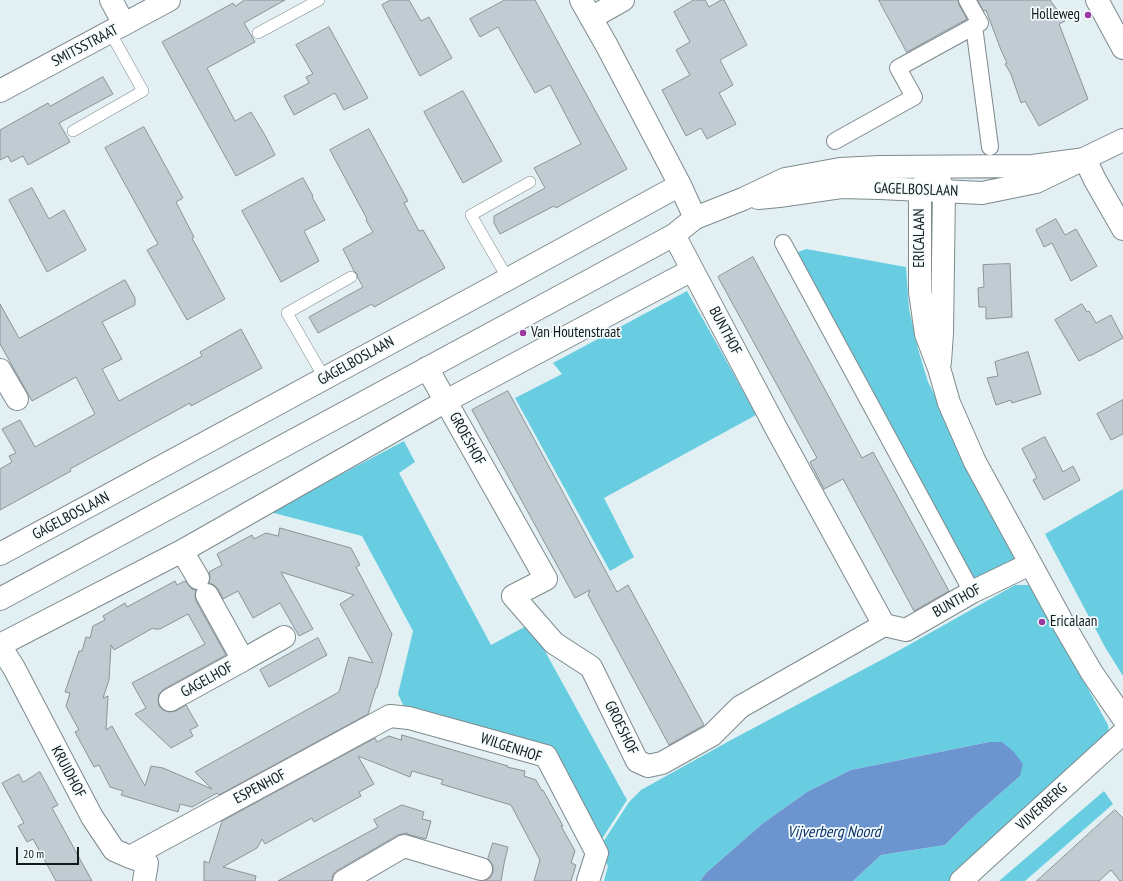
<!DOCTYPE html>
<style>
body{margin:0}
#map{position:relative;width:1123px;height:881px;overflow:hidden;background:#e2f0f3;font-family:"PT Sans Narrow",sans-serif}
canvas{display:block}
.scale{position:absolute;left:16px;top:847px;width:63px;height:18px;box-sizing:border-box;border:2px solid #131819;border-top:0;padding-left:5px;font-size:12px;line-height:14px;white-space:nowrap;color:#131819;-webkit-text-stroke:3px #f4fcfe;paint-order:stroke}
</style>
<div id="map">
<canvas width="1123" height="881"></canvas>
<div class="scale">20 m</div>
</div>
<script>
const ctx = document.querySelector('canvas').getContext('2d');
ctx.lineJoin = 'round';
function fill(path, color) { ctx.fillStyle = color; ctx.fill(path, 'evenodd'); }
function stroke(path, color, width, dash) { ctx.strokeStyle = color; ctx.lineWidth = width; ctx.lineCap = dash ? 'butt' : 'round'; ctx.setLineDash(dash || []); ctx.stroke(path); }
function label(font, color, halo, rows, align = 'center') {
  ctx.font = font + ' "PT Sans Narrow",sans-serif'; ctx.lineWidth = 3.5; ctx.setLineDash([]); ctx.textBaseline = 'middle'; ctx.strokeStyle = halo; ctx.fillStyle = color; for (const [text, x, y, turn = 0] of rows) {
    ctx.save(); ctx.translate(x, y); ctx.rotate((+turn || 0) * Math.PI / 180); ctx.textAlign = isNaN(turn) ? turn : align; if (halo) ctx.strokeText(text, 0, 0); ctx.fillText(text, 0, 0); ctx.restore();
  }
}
fill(new Path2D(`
 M806,249l100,18 3,42 9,40 10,33 90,177 -44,23 -183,-327z
 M687,291l35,62 34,62 -152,83 30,59 -24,14 -95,-173 47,-24 -9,-11z
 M404,441l11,21 -16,11 92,172 39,-21 97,176 -31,48 -47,-95 -143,-42 -8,-17 15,-63 -51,-95 -92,-24z
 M1123,489v187l-18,-29 -60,-113z
 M1015,585h16l77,140 2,15 -153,141h-104l28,-26 64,-10 25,-25 50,-44 -18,-34h-13l-138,28 -44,22 -45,32 -56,49 -6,8h-96l4,-15 -10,-16 31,-48 12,-12 90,-50 167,-89z
 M1104,791l9,13 -88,77h-26z`), '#68cde1');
fill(new Path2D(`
 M989,742h13l12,10 9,12 -3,12 -50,44 -25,25 -64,10 -28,26h-153l6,-8 56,-49 45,-32 44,-22z`), '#6c95d0');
const building = new Path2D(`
 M245,0h40l-41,23 11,19 -48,26 28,53 16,-9 15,25 9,18 -39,21 -74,-134 71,-39 2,3z
 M391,0h18l12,21 8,-4 23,41 -32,18 -38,-71z
 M505,0h30l92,169 -71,39 -2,-2 -54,28 -6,-11v-7l51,-28 -11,-20 47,-24 -31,-59 -15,8 -37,-66 -18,10 -10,-18z
 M694,0h11l4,7 12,-7h3l23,45 -27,15 13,25 -14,8 17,31 -29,15 -6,-11 -15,8 -24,-46 28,-15 -14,-25 14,-8 -16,-30z
 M879,0h79l1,5 8,14 -60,33z
 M978,0h72l15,21 -6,3 29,75 -49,27 -14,-25 -4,2 -10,-29 -6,-10 2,-1 -6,-13 -15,-40 -2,1z
 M329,27l39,71 -24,12 -9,-17 -41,22 -10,-19 25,-13 -3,-6 7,-3 -17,-29z
 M103,77l10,17 -54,29 11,19 -42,23 -5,-9 -12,6 -3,-6 -8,4v-30l48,-27 2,3z
 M463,91l39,70 -39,22 -39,-71z
 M144,127l39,71 -7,4 18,35 -2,1 33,61 -38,21 -40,-70 11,-6 -53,-96z
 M369,129l39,72 -4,2 15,28 4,-1 22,38 -71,39 -2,-3 -54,29 -9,-16 54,-30 -5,-9 -1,-4 -3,-3 -11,-22 30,-17 -7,-12 1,-1 -37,-69z
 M303,178l10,18 -1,1 13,23 -21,11 15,30 -38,21 -39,-71z
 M32,188l17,31 15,-9 22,40 -39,22 -38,-72z
 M1056,219l9,16 11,-6 21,37 -26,15 -19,-38 -8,4 -8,-17z
 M753,257l109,201 11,-6 76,139 -35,20 -71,-132 -19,10 -14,-27 7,-4 -99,-181z
 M1010,264l2,53 -26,2v-12h-7l-1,-19 6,-1 -1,-22z
 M125,280l10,18v7l-33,17 20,37 -20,10 17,32 83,-45 -2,-4 41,-23 21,39 -71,38 -1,-3 -120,66 1,2 -71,39v-41l12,-7 -3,-6 7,-3 -14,-24 18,-9 15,27 60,-33 -19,-37 -44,24 -32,-57v-40l19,34z
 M1082,304l5,8 2,-1 7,12 15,-8 12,23 -33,18v-1l-11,6 -24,-41z
 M1028,352l13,42 -29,9 -1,-3 -15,5 -9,-27 11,-2 -3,-14z
 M508,391l109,201 11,-7 76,140 -35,20 -81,-150 2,-5 -15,8 -103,-188z
 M1123,400v34l-12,6 -14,-26z
 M1045,437l18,35 10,-6 7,14 -36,20 -11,-20 4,-2 -15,-29z
 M280,528l71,20 9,17 -4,2 36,67 -15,54h-1l-8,26 -149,81 -2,-2 -25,14 -12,-3 -2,8 -57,-17 2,-4 -13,-4 -11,-22 -5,2 -19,-35 4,-2 -13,-24 4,-13 -5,-1 14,-41h3l4,-14 4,1 3,-12 12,-6 -2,-4 22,-13 2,4 48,-26 2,4 8,-4 7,8 4,1 -1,5 1,6 30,54 -62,34 -5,5 -1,6 1,6 4,4 7,2 6,-1 10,-6 12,21 -8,4 3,6 -22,12 -36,-34 11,-6 -14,-25 73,-39 -17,-30 -28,15h-6l-1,-1 -39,22 -3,-5 -2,35 -6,18 5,-2 -2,34 6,-4 33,60 6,-20 12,2 49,21 -17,-17 144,-80 10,-35 24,6 -33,-59 14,-9 -73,-23 32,57 -14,7 -19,-33 -27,15 -15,-27 -15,8 -5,-10 -4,-4 -5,-2 1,-6 -1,-5 13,-7 -5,-11 35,-19 2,4 12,-6 12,3z
 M318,638l9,17 -58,32 -9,-17z
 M402,735l106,31 -1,1 18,4 -1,5 12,4 6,11 1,-1 20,36h-2l14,25 -4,12 5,2 -5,16h-37l6,-21 -29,-55 -70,-21 2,-4 -31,-9 -2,6 -52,-21 16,28 -15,8 2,4 -47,26 -2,-4 -47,26 -3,-5 -5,9 -34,19 33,9 -1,5h-51v-20l5,2 13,-42 153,-83 2,4 12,-6 12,4z
 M40,772l18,33 -6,3 40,73h-36l-23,-42 -6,3 -9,-16 6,-3 -22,-40 17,-9 4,8z
 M402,805l22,7 -2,7 9,2 -5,18 -19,-5v-1l-9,2 -60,35 -5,4 -1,6 -2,1h-52l100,-54 -4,-7z
 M1115,810l8,8v63h-3l-9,-11 -12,11h-62z
 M493,843l15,4 -4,17 -3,17h-17l6,-3 3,-6v-6l-3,-5 -2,-2z`);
fill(building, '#c0cbd2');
stroke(building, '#89939a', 1);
const service = new Path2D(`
 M258,33l61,-33
 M73,131l70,-40 -33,-59
 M508,279l-37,-64 59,-33
 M325,379l-38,-66 64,-36`);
const pedestrian = new Path2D(`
 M974,26l16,121
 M835,141l79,-44 -16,-29 82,-45 -13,-23
 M783,243l189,349`);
const minor = new Path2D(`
 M111,0l13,24
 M581,0l26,46 73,139
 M591,18l32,-18
 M0,91l169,-91
 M1085,159l10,21 28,49
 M934,167l-14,23v102l6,42 13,34 10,35 26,59 89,163 28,48 31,45
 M937,174l7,17 -2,142 -2,29
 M427,368l119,211 -33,17 41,47 37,24 46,94 11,5 14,-3 50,-28 28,-28 144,-82 -108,-197 -102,-193
 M0,370l17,29
 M182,551l16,27
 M0,554l508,-275 172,-94 15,33
 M884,625l22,5 66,-38 58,-28
 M0,645l182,-94 264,-150 246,-131
 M0,646l14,22 78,149 22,33 16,7 17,6 -3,18
 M243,660l41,-23
 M170,700l73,-40 -36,-65
 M130,857l260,-141 19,2 137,38 51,97 -9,28
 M344,881l60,-35 77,23
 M961,881l162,-148`);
const tertiary = new Path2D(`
 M1097,0l26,48
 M758,198l21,-2 62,-9 39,1 102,5 54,-11 87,-42
 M0,599l674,-364 21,-17 48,-19 42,-20 55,-10 40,-2 153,-1 52,-7`);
stroke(service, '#7e8a8d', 12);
stroke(pedestrian, '#7e8a8d', 18);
stroke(minor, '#7e8a8d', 24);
stroke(tertiary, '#7e8a8d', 24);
stroke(service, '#fff', 11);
stroke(pedestrian, '#fff', 16);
stroke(minor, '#fff', 22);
stroke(tertiary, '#fff', 22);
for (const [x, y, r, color] of [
 [1088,15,4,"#9b39a0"],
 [523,333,4,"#9b39a0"],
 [1042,622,4,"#9b39a0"]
]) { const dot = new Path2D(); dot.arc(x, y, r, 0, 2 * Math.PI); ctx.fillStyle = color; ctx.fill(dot); stroke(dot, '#f4fcfe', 1.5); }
label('15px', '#131819', '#f4fcfe', [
 ["Holleweg",1080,15,"right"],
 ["Van Houtenstraat",531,333],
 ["Ericalaan",1050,622]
], 'left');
label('15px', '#131819', '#f4fcfe', [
 ["SMITSSTRAAT",85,46,-28],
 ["GAGELBOSLAAN",916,190,2],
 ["ERICALAAN",920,238,-90],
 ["BUNTHOF",725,331,62],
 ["GAGELBOSLAAN",356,361,-29],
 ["GROESHOF",467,439,61],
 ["GAGELBOSLAAN",71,516,-28],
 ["BUNTHOF",957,601,-29],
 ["GAGELHOF",207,680,-29],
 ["GROESHOF",621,728,64],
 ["WILGENHOF",511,748,18],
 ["KRUIDHOF",68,772,62],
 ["ESPENHOF",260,787,-28],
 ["VIJVERBERG",1042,807,-42]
]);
label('italic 16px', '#0c3369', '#f4fcfe', [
 ["Vijverberg Noord",834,832]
]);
</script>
